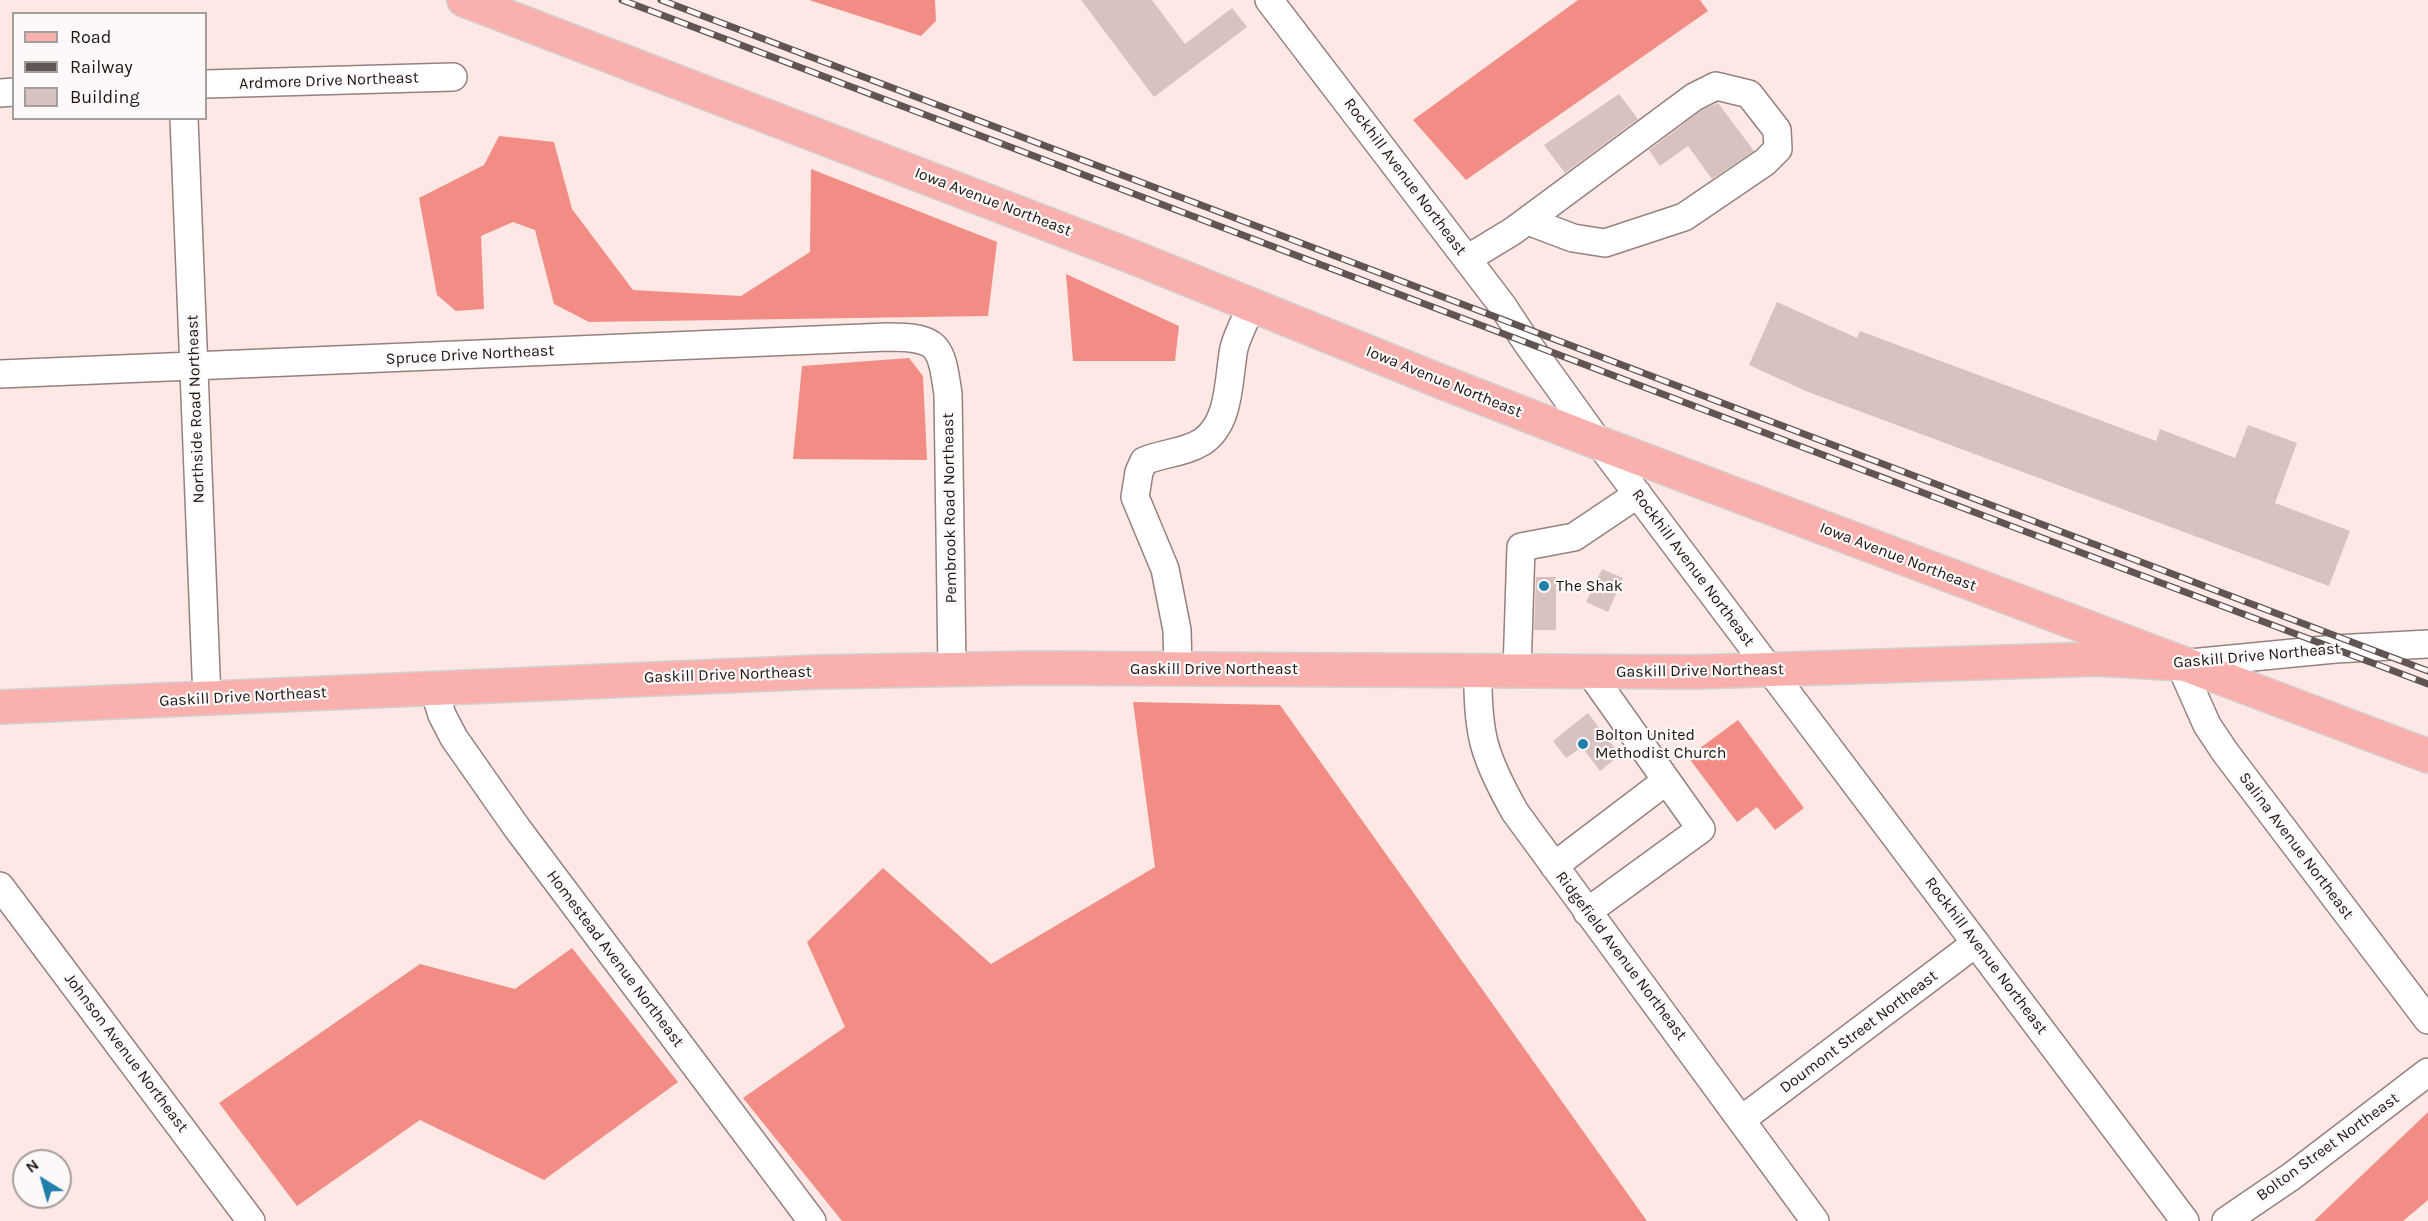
<!DOCTYPE html>
<style>
body{margin:0}
#map{position:relative;width:2428px;height:1221px;overflow:hidden;background:#fde8e5;font-family:Karla,sans-serif}
canvas{display:block}
.legend{position:absolute;left:12px;top:12px;width:195px;height:108px;box-sizing:border-box;background:#fef9f9;border:2px solid #a49e9d;margin:0;padding:8px 10px;list-style:none;font-size:18px;color:#1d1514}
.legend li{display:flex;align-items:center;gap:12px;height:30px}
.legend b{width:30px;border:2px solid #a49e9d}
.north{position:absolute;left:12px;top:1149px;width:60px;height:60px;box-sizing:border-box;background:#fef9f9;border:2px solid #a49e9d;border-radius:50%;rotate:323deg;font-size:16px;font-weight:700;line-height:24px;text-align:center;color:#1d1514}
.north::after{content:'';display:block;margin:auto;width:21px;height:27px;background:#217fac;clip-path:polygon(50% 0,100% 100%,50% 72%,0 100%)}
</style>
<div id="map">
<canvas width="2428" height="1221"></canvas>
<ul class="legend">
<li><b style="height:8px;background:#fab0ac"></b>Road</li>
<li><b style="height:8px;background:#615554"></b>Railway</li>
<li><b style="height:16px;background:#d7c2c0"></b>Building</li>
</ul>
<div class="north">N</div>
</div>
<script>
const ctx = document.querySelector('canvas').getContext('2d');
ctx.lineJoin = 'round';
function fill(path, color) { ctx.fillStyle = color; ctx.fill(path, 'evenodd'); }
function stroke(path, color, width, dash) { ctx.strokeStyle = color; ctx.lineWidth = width; ctx.lineCap = dash ? 'butt' : 'round'; ctx.setLineDash(dash || []); ctx.stroke(path); }
function label(font, color, halo, rows, align = 'center') {
  ctx.font = font + ' Karla,sans-serif'; ctx.lineWidth = 4.5; ctx.setLineDash([]); ctx.textBaseline = 'middle'; ctx.strokeStyle = halo; ctx.fillStyle = color; for (const [text, x, y, turn = 0] of rows) {
    ctx.save(); ctx.translate(x, y); ctx.rotate((+turn || 0) * Math.PI / 180); ctx.textAlign = isNaN(turn) ? turn : align; if (halo) ctx.strokeText(text, 0, 0); ctx.fillText(text, 0, 0); ctx.restore();
  }
}
fill(new Path2D(`
 M809,0h126l1,21 -15,15z
 M1578,0h122l8,11 -242,169 -53,-60z
 M499,136l55,6 18,67 61,81 108,6 69,-44 1,-83 186,73 -9,74 -399,6 -35,-18 -19,-74 -22,-8 -32,14 3,73 -28,2 -19,-16 -18,-97 65,-33z
 M1066,274l113,52 -4,35h-102z
 M909,358l14,18 4,84 -134,-1 9,-93z
 M1133,702l147,3 367,516h-805l-99,-123 102,-71 -38,-85 76,-74 108,96 164,-97z
 M1738,720l66,88 -29,22 -18,-23 -20,15 -49,-65z
 M572,948l106,134 -134,98 -124,-60 -123,86 -78,-103 201,-139 95,25z
 M2428,1112v88l-25,21h-89z`), '#f28d86');
fill(new Path2D(`
 M1081,0h71l33,44 47,-36 15,19 -93,70z
 M1619,94l19,25 -73,54 -21,-28z
 M1718,103l36,48 -42,28 -24,-33 -28,20 -11,-16 53,-40z
 M1777,302l80,36 3,-7 296,110 4,-12 75,29 13,-33 49,18 -22,60 75,28 -21,55 -521,-194 -59,-27z
 M1602,569l21,9 -15,34 -22,-10z
 M1536,577h20v53h-22z
 M1588,713l32,42 -20,16 -18,-24 -16,11 -13,-17z`), '#d7c2c0');
const minor = new Path2D(`
 M1269,0l233,305 25,38 72,100 586,778
 M206,84l247,-7
 M0,93l14,-1
 M184,118l23,581
 M1467,259l46,-28 181,-134 22,-11 33,8 28,36 1,19 -13,13 -81,55 -79,26 -32,-5 -45,-17
 M0,374l887,-37c52,0 54,8 61,57l4,275
 M2428,644l-93,5 -155,15 27,61 18,27 203,268
 M1178,669l-1,-39 -12,-61 -30,-72 4,-25 5,-11c19,-8 40,-8 58,-19 29,-19 26,-63 32,-94 4,-15 12,-29 18,-43
 M1478,671c-1,63 6,86 37,141l300,409
 M1517,671l4,-124 53,-10 64,-43
 M434,689l8,26 12,23 63,90 295,393
 M1554,866l112,-85
 M0,886l251,335
 M1587,912l114,-83 -112,-158
 M1741,1120l235,-177
 M2226,1221l66,-45 136,-104`);
const major = new Path2D(`
 M464,0l664,255 314,127 157,61 829,313
 M0,707l817,-35 215,-4 662,4 404,-13 82,5`);
stroke(minor, '#95817f', 30);
stroke(major, '#d2d0d0', 36);
stroke(minor, '#fff', 27);
stroke(major, '#fab0ac', 33);
const rail = new Path2D(`
 M622,0l1806,684
 M661,0l1767,671`);
stroke(rail, '#615554', 7);
stroke(rail, '#fef9f9', 4.5, [14]);
for (const [x, y, r, color] of [
 [1544,586,6,"#217fac"],
 [1583,744,6,"#217fac"]
]) { const dot = new Path2D(); dot.arc(x, y, r, 0, 2 * Math.PI); ctx.fillStyle = color; ctx.fill(dot); stroke(dot, '#fef9f9', 2); }
label('16px', '#1d1514', '#fef9f9', [
 ["Ardmore Drive Northeast",329,81,-2],
 ["Rockhill Avenue Northeast",1405,177,53],
 ["Iowa Avenue Northeast",993,202,21],
 ["Spruce Drive Northeast",470,355,-3],
 ["Iowa Avenue Northeast",1444,382,22],
 ["Northside Road Northeast",196,409,-92],
 ["Pembrook Road Northeast",950,508,-91],
 ["Iowa Avenue Northeast",1898,557,21],
 ["Rockhill Avenue Northeast",1693,568,53],
 ["Gaskill Drive Northeast",2257,656,-5],
 ["Gaskill Drive Northeast",1214,669],
 ["Gaskill Drive Northeast",1700,671,-1],
 ["Gaskill Drive Northeast",728,675,-2],
 ["Gaskill Drive Northeast",243,697,-3],
 ["Salina Avenue Northeast",2296,846,53],
 ["Ridgefield Avenue Northeast",1621,956,53],
 ["Rockhill Avenue Northeast",1986,956,53],
 ["Homestead Avenue Northeast",615,959,53],
 ["Doumont Street Northeast",1859,1032,-37],
 ["Johnson Avenue Northeast",126,1053,53],
 ["Bolton Street Northeast",2328,1147,-36]
]);
label('16px', '#1d1514', '#fef9f9', [
 ["The Shak",1556,586],
 ["Bolton United",1595,735],
 ["Methodist Church",1595,753]
], 'left');
</script>
